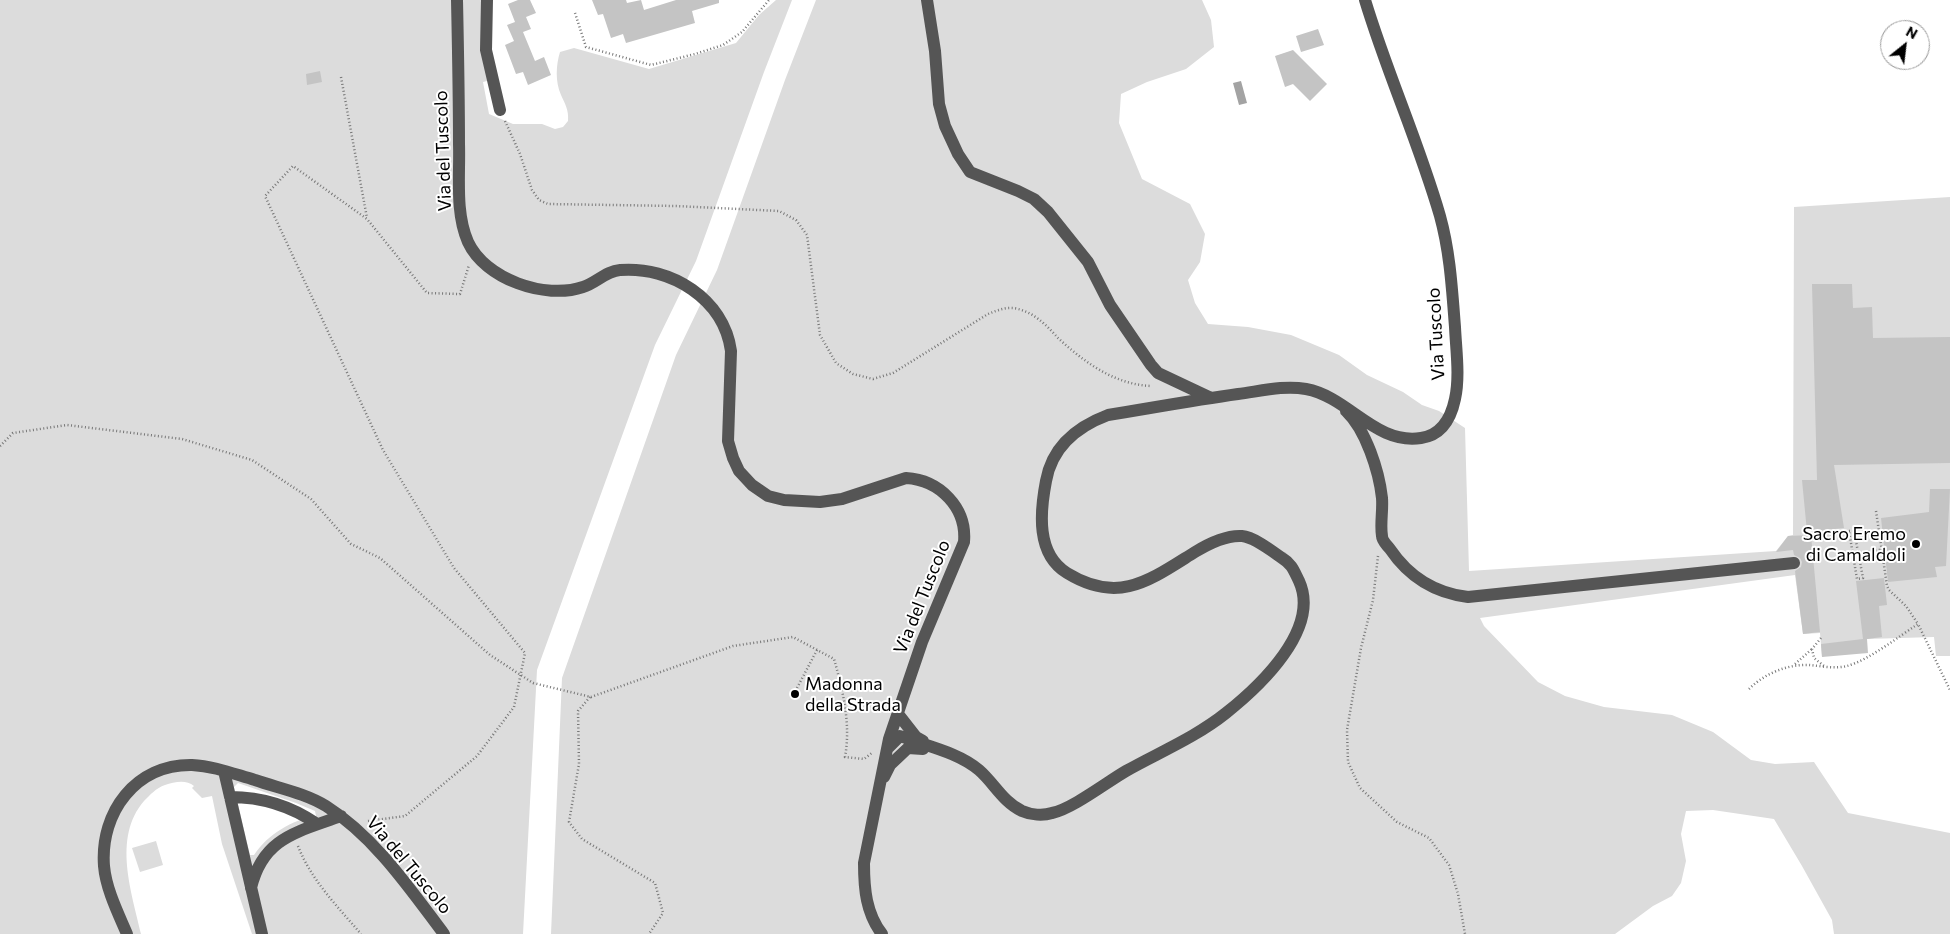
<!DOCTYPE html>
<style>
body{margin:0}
#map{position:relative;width:1950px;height:934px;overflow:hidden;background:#fff;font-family:Commissioner,sans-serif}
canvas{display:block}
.north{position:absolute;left:1880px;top:20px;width:50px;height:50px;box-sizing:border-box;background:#fff;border:1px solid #999;border-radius:50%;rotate:29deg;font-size:14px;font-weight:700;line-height:20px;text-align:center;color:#000}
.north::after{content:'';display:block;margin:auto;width:18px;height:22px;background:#000;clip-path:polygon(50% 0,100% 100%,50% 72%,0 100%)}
</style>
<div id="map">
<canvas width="1950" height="934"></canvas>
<div class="north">N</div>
</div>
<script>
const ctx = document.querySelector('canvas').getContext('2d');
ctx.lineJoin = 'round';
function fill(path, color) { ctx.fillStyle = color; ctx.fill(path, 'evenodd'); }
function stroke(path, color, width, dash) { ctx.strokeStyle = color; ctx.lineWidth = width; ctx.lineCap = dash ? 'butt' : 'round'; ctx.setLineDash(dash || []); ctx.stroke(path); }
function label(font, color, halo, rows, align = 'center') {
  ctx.font = font + ' Commissioner,sans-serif'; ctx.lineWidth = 4; ctx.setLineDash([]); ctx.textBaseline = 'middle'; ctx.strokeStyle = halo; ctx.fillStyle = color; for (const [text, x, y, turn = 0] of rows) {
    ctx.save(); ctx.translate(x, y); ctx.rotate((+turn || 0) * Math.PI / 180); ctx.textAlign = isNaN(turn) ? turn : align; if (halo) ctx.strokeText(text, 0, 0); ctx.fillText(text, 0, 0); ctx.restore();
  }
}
fill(new Path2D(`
 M0,0h484l7,80 -8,2 6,32 24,10h29l13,5 8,-2 5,-6c1,-11 -3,-17 -7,-26 -6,-14 -5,-30 -1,-43l14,-4 75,21 87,-26 23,-28 17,-15h16l-28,72 -68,189 -41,84 -118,325 -14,264h-271l-30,-90 -10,-48 -10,2 -10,-10 2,-2c-8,-7 -20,-4 -29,-1 -9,3 -15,10 -21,16 -32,37 -12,92 -3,133h-141zM238,783l58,20 19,8 1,5c-24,4 -48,18 -62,39h-4l-16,-68z
 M816,0h386l9,20 3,27 -28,22 -39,13 -26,12 -2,29 23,56 48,25 15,30 -5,28 -12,18 7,23 13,21 40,3 43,8 48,20 28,20 36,17 19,13 17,6 26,17 4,143 307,-20 12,-15 5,-1 1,-328 156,-10v459h-14l-2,-19 -67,2 -45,18 -2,-24 -17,1 -8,-59 -315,43 4,8 54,56 27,14 39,11 68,8 41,17 38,28 24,4 39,-2 34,51 102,20v101h-116l-2,-14 -30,-54 -28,-47 -61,-9 -27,1 -5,23 5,27 -5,22 -9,13 -19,10 -38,28h-1064l11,-256 114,-323 41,-85 68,-190z
 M156,841l7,24 -23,7 -8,-24z`), '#dcdcdc');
fill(new Path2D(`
 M1241,81l6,22 -8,2 -6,-22z`), '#a3a3a3');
fill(new Path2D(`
 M518,0h12l6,13 -10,4 5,12 -8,3 12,29 9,-4 7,18 -23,10 -5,-13 -7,2 -11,-29 9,-4 -7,-16 8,-3 -7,-18z
 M592,0h34l1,3 14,-3 3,10 32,-10h43v3l-27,8 3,12 -69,20 -3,-9 -12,4 -8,-24 -5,1z
 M1318,29l6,16 -23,7 -5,-16z
 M1293,50l34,34 -17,17 -17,-17 -8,3 -10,-31z
 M320,71l2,11 -15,3 -1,-11z
 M1812,284h40l1,24 19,-1 1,31 77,-1v126l-116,2 10,63 -37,4 -5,-52h15z
 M1930,489h20l-4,77 -11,1 2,10 -49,5 -7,-64 48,-6z
 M1811,535l9,97 -17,2 -8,-63 6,-4 1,-5 -2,-4 -6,-3 -1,-5 -17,2 12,-16z
 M1884,578l3,27 -8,1 3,31 -15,2 1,14 -46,4 -1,-13 42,-5 -7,-58z`), '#c4c4c4');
stroke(new Path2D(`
 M575,13l11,34 65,18 44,-11 28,-9 19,-13 27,-32
 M341,77l26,141
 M505,121l15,33 12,36 7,10 9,4 128,2 103,5 17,9 11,15 13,100 16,28 17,11 20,5 20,-6 95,-59c10,-4 20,-8 30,-5 17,4 29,17 40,29 26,24 57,47 94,48
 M0,446l13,-13 54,-8 115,14 70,21 59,39 40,45 29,14 110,97 43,28 58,14 142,-51 60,-9 41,22c9,32 17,65 11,98l19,2 9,-7
 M1876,511l11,75 2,4 17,16 12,18
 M1849,531h5l9,47 -6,1z
 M1858,553l27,-4
 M1378,556l-5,44 -12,48 -14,82 1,32 12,26 37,34 32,16 20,27 9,29 7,40
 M1821,638l-9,11 2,9 10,8
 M1795,664l17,-15
 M797,688l20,-38
 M1749,689c15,-15 38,-25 60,-24 12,1 26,4 38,1 22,-6 51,-29 71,-42l32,66
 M590,697l-12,14 1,53 -10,58 13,17 73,44 8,30 -14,21
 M368,821l37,-5 72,-60 37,-49 11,-54 -71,-85 -71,-118 -118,-254 28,-30 74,53 60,74 33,1 9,-29
 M298,846c13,34 40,61 63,88`), '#777', 2.5, [1, 2.5]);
stroke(new Path2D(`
 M457,0c1,48 2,96 2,144 1,31 -4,69 9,98 17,37 77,58 115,45 13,-4 23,-16 37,-17 51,-4 104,29 111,81l-3,90 5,17 6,13 13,14 16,11 16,4 36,2 22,-3 64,-21c34,2 61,30 58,64l-42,100 -33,97 -25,124c0,26 2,50 18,71
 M487,0l-1,50 14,60
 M927,0l8,51 4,53 6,22 13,28 12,18 48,19 16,8 14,13 40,50 22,43 41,60 7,8 53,25
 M1346,411c20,19 33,60 36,87 1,13 -2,26 0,38 0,5 5,9 8,13 19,28 44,44 78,48l326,-34
 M898,714l18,23 7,4
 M887,749l13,-13c26,10 58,16 79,34 15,13 24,32 43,41 9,4 21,5 30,2 20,-4 55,-31 74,-42 34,-19 70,-34 100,-58 34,-27 95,-84 73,-132 -5,-10 -7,-17 -17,-23 -10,-7 -28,-21 -40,-22 -15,-1 -34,8 -47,16 -45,28 -76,53 -128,21 -31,-19 -27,-61 -21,-92 6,-34 30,-54 62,-66 43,-7 87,-15 130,-21 23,-3 46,-9 68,-5 43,8 69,56 115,49 21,-3 30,-20 34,-39 5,-23 1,-49 0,-72 -3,-38 -5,-75 -15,-111 -21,-73 -53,-143 -75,-216
 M224,771l38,163
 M884,777l6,-12 18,-17 15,1
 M230,797c31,0 61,9 87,27
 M251,888c12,-51 47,-56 90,-72
 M127,934c-9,-21 -21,-45 -23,-68 -4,-54 32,-102 88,-101 22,1 42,9 63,15 23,8 50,13 71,26 49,31 84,83 118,128`), '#555', 12);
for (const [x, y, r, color] of [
 [1916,544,5,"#000"],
 [795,694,5,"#000"]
]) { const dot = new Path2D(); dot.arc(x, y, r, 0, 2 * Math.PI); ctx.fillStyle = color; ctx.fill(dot); stroke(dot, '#fff', 2); }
label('18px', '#000', '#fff', [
 ["Via del Tuscolo",443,151,-92],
 ["Via Tuscolo",1436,334,-93],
 ["Via del Tuscolo",922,597,-68],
 ["Via del Tuscolo",409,865,50]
]);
label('18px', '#000', '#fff', [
 ["Sacro Eremo",1906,534],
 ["di Camaldoli",1906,555],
 ["Madonna",805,684,"left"],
 ["della Strada",805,705,"left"]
], 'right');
</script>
